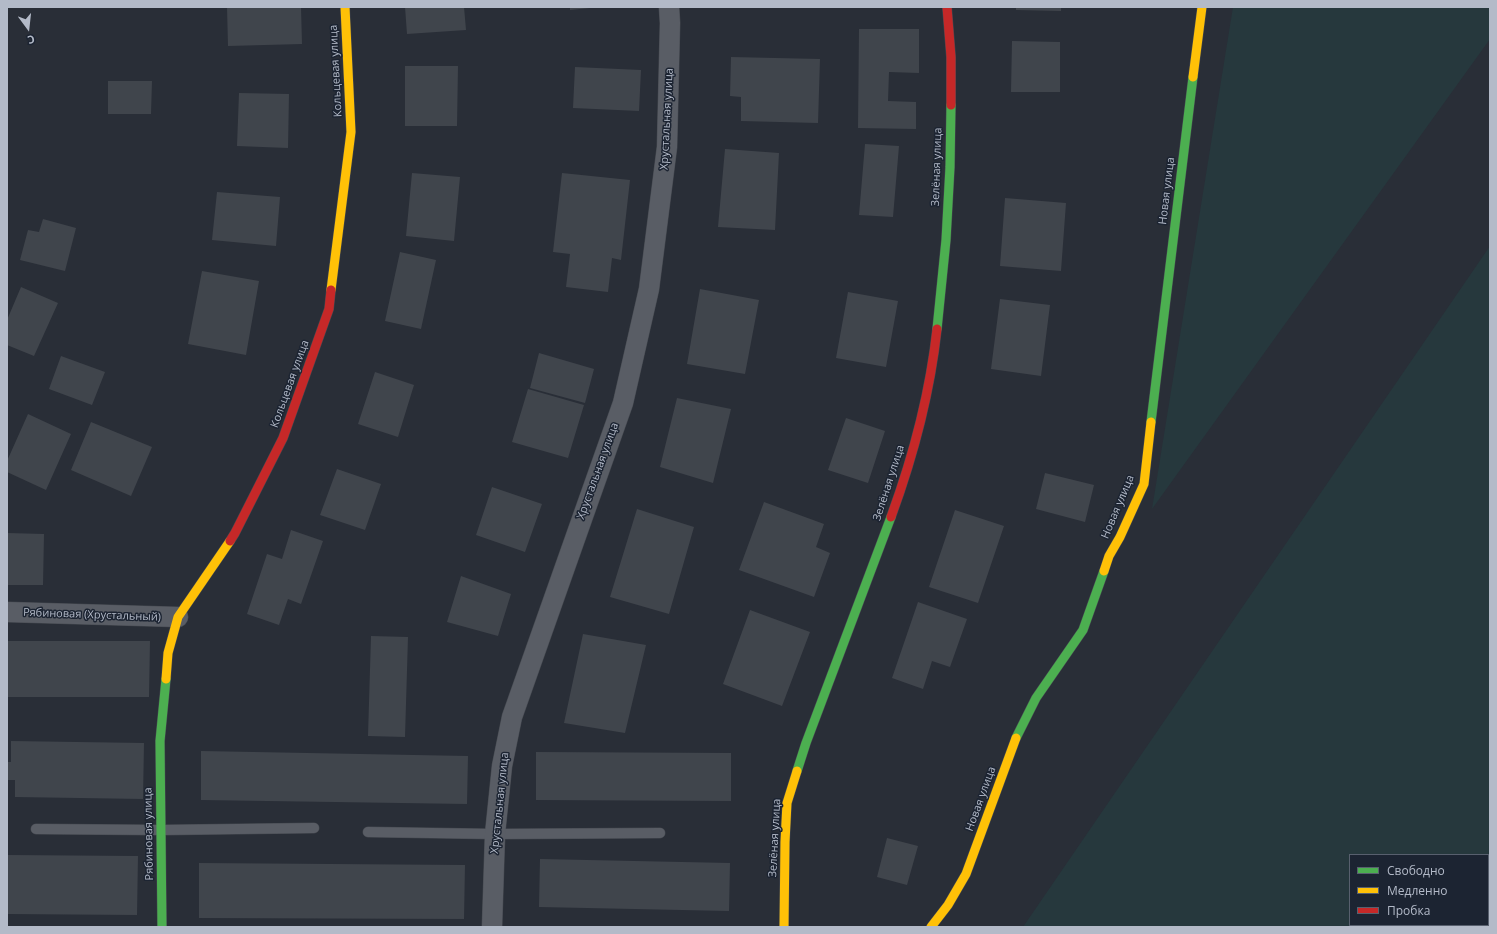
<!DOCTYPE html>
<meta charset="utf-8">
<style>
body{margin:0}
#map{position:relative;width:1497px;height:934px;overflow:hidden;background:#292e37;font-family:"Open Sans",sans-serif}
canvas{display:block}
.frame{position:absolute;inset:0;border:8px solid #b3bac8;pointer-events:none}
.legend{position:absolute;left:1349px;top:854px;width:140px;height:72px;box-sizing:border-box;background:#1c2432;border:1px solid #58606e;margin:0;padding:5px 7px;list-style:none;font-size:12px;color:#b3bac8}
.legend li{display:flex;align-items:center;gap:8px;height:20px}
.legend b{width:20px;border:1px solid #58606e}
.north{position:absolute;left:8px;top:8px;width:40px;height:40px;-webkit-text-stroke:3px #1c2432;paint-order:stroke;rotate:165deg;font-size:11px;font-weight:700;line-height:16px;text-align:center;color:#b3bac8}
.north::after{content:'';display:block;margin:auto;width:14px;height:18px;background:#b3bac8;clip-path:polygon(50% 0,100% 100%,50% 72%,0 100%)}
</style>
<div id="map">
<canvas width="1497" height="934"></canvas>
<div class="frame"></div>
<ul class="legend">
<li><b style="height:5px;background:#4caf50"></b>Свободно</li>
<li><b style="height:5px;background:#ffc107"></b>Медленно</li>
<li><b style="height:5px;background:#c62828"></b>Пробка</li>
</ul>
<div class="north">С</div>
</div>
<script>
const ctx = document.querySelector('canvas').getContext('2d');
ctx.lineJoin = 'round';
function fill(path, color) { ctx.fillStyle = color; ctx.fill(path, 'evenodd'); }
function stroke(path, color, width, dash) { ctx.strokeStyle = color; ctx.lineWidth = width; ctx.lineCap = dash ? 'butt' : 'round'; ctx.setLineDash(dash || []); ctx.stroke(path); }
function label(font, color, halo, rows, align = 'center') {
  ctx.font = font + ' "Open Sans",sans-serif'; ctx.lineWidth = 3; ctx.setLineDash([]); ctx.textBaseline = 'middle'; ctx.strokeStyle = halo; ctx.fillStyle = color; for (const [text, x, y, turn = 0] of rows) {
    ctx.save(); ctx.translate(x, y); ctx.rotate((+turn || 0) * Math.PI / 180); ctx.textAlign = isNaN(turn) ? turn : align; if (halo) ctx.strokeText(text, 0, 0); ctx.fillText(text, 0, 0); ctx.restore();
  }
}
fill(new Path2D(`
 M1233,7h257v32l-338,470z
 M1490,246v681h-467zM1350,855h138v70h-138z`), '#26383d');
fill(new Path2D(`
 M227,7h74l1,37 -74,2z
 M405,7h59l2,23 -59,4z
 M570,7h20v1l-20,2z
 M1016,7h45v4l-45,-1z
 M859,29h60v44l-30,-1 -1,29 28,1v27l-58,-1z
 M1012,41l48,1v50h-49z
 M731,57l89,2 -2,64 -77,-2v-24l-11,-1z
 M405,66h53l-1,60h-52z
 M575,67l66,3 -2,41 -66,-3z
 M108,81h44l-1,33h-43z
 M239,93l50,1 -1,54 -51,-2z
 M865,144l34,2 -6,71 -34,-2z
 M725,149l54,4 -4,77 -57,-3z
 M412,173l48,4 -6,64 -48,-5z
 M562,173l68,7 -9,80 -9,-2 -4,34 -42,-5 4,-33 -17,-2z
 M217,192l63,5 -4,49 -64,-6z
 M1005,198l61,5 -5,68 -61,-5z
 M43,219l33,9 -11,43 -45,-11 8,-30 11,2z
 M400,252l36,8 -15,69 -36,-8z
 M202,271l57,10 -13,74 -58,-11z
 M21,287l37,16 -24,53 -27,-11v-25z
 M700,289l59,11 -14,74 -58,-10z
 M848,292l50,9 -12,66 -50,-9z
 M1000,299l50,6 -9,71 -50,-7z
 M539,353l55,16 -9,34 -55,-15z
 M61,356l44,16 -13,33 -43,-16z
 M375,372l39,13 -16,52 -40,-13z
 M528,389l56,16 -16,53 -56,-16z
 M677,398l54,11 -18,74 -53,-16z
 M28,414l43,20 -25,56 -39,-18v-11z
 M846,418l39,13 -17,52 -40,-13z
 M91,422l61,25 -21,49 -60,-26z
 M337,469l44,15 -16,46 -45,-15z
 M1045,473l49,12 -9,37 -49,-13z
 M492,487l50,17 -17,48 -49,-17z
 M764,502l60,22 -8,23 14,6 -16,44 -75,-27z
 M637,509l57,18 -25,87 -59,-17z
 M955,510l49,16 -26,77 -49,-16z
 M291,530l32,11 -22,63 -13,-5 -9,26 -32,-11 20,-60 15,5z
 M7,533l37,1 -1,51h-36z
 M461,576l50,18 -13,42 -51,-14z
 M918,602l49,17 -17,48 -18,-6 -9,28 -31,-11z
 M750,610l60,22 -28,74 -59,-22z
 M583,634l63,11 -21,88 -61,-10z
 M371,636l37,1 -3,100 -37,-1z
 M7,641h143l-1,56h-142z
 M11,741l133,2 -1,56 -128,-2v-17h-8v-18h4z
 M201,751l267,5 -1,48 -266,-4z
 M536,752l195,1v48l-195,-1z
 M887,838l31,8 -11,39 -30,-8z
 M8,855l130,1 -1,59 -130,-1z
 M540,859l190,4 -1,48 -190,-4z
 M199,863l266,2 -1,54 -265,-1z`), '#40454c');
const lane = new Path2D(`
 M36,829l125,1 153,-2
 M368,832l127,2 165,-1`);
const street = new Path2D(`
 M7,612l171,5
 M492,927l3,-93 7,-68 10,-49 111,-314 26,-114 18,-142 3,-124 -1,-16`);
const fast = new Path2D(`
 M937,329l9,-89 4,-73 1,-62
 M1151,422l42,-345
 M1016,738l20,-40 47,-68 21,-59
 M797,771l9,-28 85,-226
 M162,927l-2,-186 6,-62`);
const slow = new Path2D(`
 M1193,77l9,-70
 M331,290l20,-158 -6,-125
 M1104,571l5,-15 11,-19 24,-53 7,-62
 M166,679l2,-26 10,-36 52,-76
 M784,927l1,-85 2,-39 10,-32
 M931,927l17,-22 18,-31 50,-136`);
const jam = new Path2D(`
 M947,7l4,50v48
 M891,517c22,-60 39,-124 46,-188
 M230,541l5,-8 48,-95 46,-129 2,-19`);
stroke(lane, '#454950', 11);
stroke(street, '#454950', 21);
stroke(fast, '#454950', 10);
stroke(slow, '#454950', 10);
stroke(jam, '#454950', 10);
stroke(lane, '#595d65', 10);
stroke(street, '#595d65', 20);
stroke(fast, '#4caf50', 9);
stroke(slow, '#ffc107', 9);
stroke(jam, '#c62828', 9);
label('11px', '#b3bac8', '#1c2432', [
 ["Кольцевая улица",336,71,-93],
 ["Хрустальная улица",667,119,-87],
 ["Зелёная улица",937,167,-88],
 ["Новая улица",1167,191,-83],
 ["Кольцевая улица",290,384,-70],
 ["Хрустальная улица",598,471,-70],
 ["Зелёная улица",889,483,-72],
 ["Новая улица",1118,507,-67],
 ["Рябиновая (Хрустальный)",92,615,2],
 ["Новая улица",981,799,-70],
 ["Хрустальная улица",500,803,-84],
 ["Рябиновая улица",149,834,-91],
 ["Зелёная улица",775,838,-87]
]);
</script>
